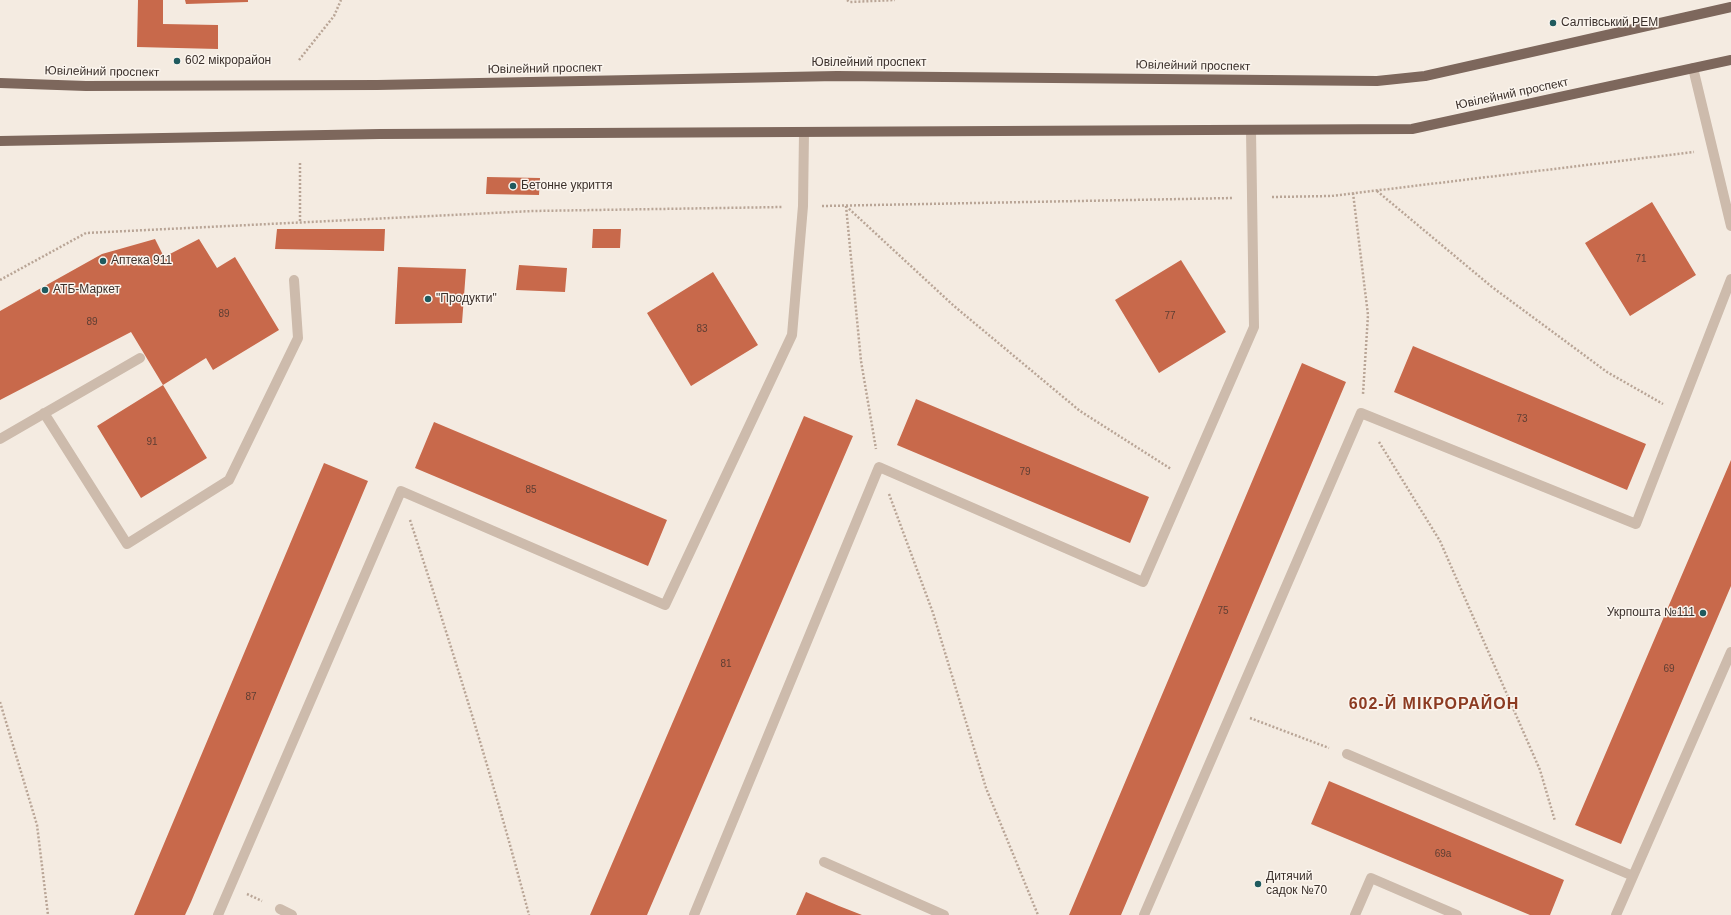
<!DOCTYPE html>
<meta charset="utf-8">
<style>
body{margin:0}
canvas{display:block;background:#f4ebe1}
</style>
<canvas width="1731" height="915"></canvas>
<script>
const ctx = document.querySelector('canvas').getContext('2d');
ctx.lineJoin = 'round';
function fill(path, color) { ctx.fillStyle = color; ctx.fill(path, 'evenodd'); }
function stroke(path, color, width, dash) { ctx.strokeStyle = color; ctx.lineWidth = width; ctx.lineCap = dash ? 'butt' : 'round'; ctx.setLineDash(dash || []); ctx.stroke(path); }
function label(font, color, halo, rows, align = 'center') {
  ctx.font = font + ' Arial,sans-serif'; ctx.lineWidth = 3; ctx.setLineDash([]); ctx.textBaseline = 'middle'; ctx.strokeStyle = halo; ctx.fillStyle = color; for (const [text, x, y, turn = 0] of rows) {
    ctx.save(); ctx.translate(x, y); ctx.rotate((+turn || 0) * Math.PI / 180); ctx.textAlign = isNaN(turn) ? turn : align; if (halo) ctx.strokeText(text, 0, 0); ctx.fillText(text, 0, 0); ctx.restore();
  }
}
fill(new Path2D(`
 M138,0h25v24l55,1v24l-81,-2z
 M185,0h63v2l-62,2z
 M487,177l53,1 -1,17 -53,-1z
 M1652,202l44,73 -66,41 -45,-73z
 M277,229h108l-1,22 -109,-2z
 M593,229h28l-1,19h-28z
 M155,239l9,18 35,-18 18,29 18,-11 44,73 -66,40 -7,-12 -43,27 -32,-53 -131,68v-89l102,-57z
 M1181,260l45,72 -67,41 -44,-73z
 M519,265l48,3 -2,24 -49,-2z
 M398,267l68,2 -4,54 -67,1z
 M713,272l45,73 -67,41 -44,-73z
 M1413,346l233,98 -19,46 -233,-98z
 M1302,363l44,19 -156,370 -69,163h-52z
 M163,385l44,73 -66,40 -44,-72z
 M916,399l233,98 -19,46 -233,-98z
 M804,416l49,20 -206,479h-57z
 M434,422l233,98 -19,46 -233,-98z
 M1731,460v126l-110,258 -46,-19z
 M324,463l44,18 -177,421 -6,13h-51z
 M1329,781l235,99 -14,35h-20l-219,-91z
 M806,892l33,14 23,9h-66z`), '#c8694b');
stroke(new Path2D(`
 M847,0l3,2 45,-2
 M299,60l35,-44 7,-16
 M300,163v60
 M1377,191l115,96 115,85 56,32
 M1353,193l15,122 -5,79
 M1272,197l59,-1 363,-44
 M822,206l411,-8
 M846,206l15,155 15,88
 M846,206l108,100 126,105 91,58
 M0,280l86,-47 447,-22 250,-4
 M1379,442l61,99 100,229 15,51
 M889,494l44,119 53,175 52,127
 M410,520c43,131 84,262 119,395
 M0,702l37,123 11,90
 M1250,718l79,30
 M247,894l15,7`), '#b9a596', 2.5, [2, 2]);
stroke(new Path2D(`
 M1693,68l38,158
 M44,413l83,131 102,-64 69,-142 -4,-58
 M0,439l140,-81
 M1347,754l286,122
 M824,862l120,53
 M280,909l12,6
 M218,915l183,-424 264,114 127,-270 11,-129 1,-74
 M694,915l185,-448 264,115 111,-255 -3,-197
 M1144,915l217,-502 275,111 95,-245
 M1355,915l16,-37 86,37
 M1616,915l115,-263`), '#cdbbac', 10);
stroke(new Path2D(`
 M0,83l86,3 291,-1 460,-9 540,5 48,-5 306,-69
 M0,141l380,-7 1032,-5 319,-69`), '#7d675c', 10);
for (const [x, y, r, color] of [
 [1553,23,4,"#1f5a5e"],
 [177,61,4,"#1f5a5e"],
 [513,186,4,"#1f5a5e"],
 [103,261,4,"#1f5a5e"],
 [45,290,4,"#1f5a5e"],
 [428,299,4,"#1f5a5e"],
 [1703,613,4,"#1f5a5e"],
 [1258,884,4,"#1f5a5e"]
]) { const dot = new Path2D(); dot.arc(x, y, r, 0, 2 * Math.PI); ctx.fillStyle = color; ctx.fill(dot); stroke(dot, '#fbf5ee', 1.5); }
label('10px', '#5e3e33', null, [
 ["71",1641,259],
 ["89",224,314],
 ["77",1170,316],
 ["89",92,322],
 ["83",702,329],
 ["73",1522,419],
 ["91",152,442],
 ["79",1025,472],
 ["85",531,490],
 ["75",1223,611],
 ["81",726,664],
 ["69",1669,669],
 ["87",251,697],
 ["69а",1443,854]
]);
label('12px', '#3b302b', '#fbf5ee', [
 ["Салтівський РЕМ",1561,23],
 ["602 мікрорайон",185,61],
 ["Бетонне укриття",521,186],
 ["Аптека 911",111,261],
 ["АТБ-Маркет",53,290],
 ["\"Продукти\"",436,299],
 ["Укрпошта №111",1695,613,"right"],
 ["Дитячий",1266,877],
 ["садок №70",1266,891]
], 'left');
label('12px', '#3b302b', '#fbf5ee', [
 ["Ювілейний проспект",869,63],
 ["Ювілейний проспект",1193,66,1],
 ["Ювілейний проспект",545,69,-1],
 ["Ювілейний проспект",102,72,1],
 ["Ювілейний проспект",1512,94,-12]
]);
ctx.letterSpacing = '1px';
label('bold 16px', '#8c3b22', '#fbf5ee', [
 ["602-Й МІКРОРАЙОН",1434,705]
]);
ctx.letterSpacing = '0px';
</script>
